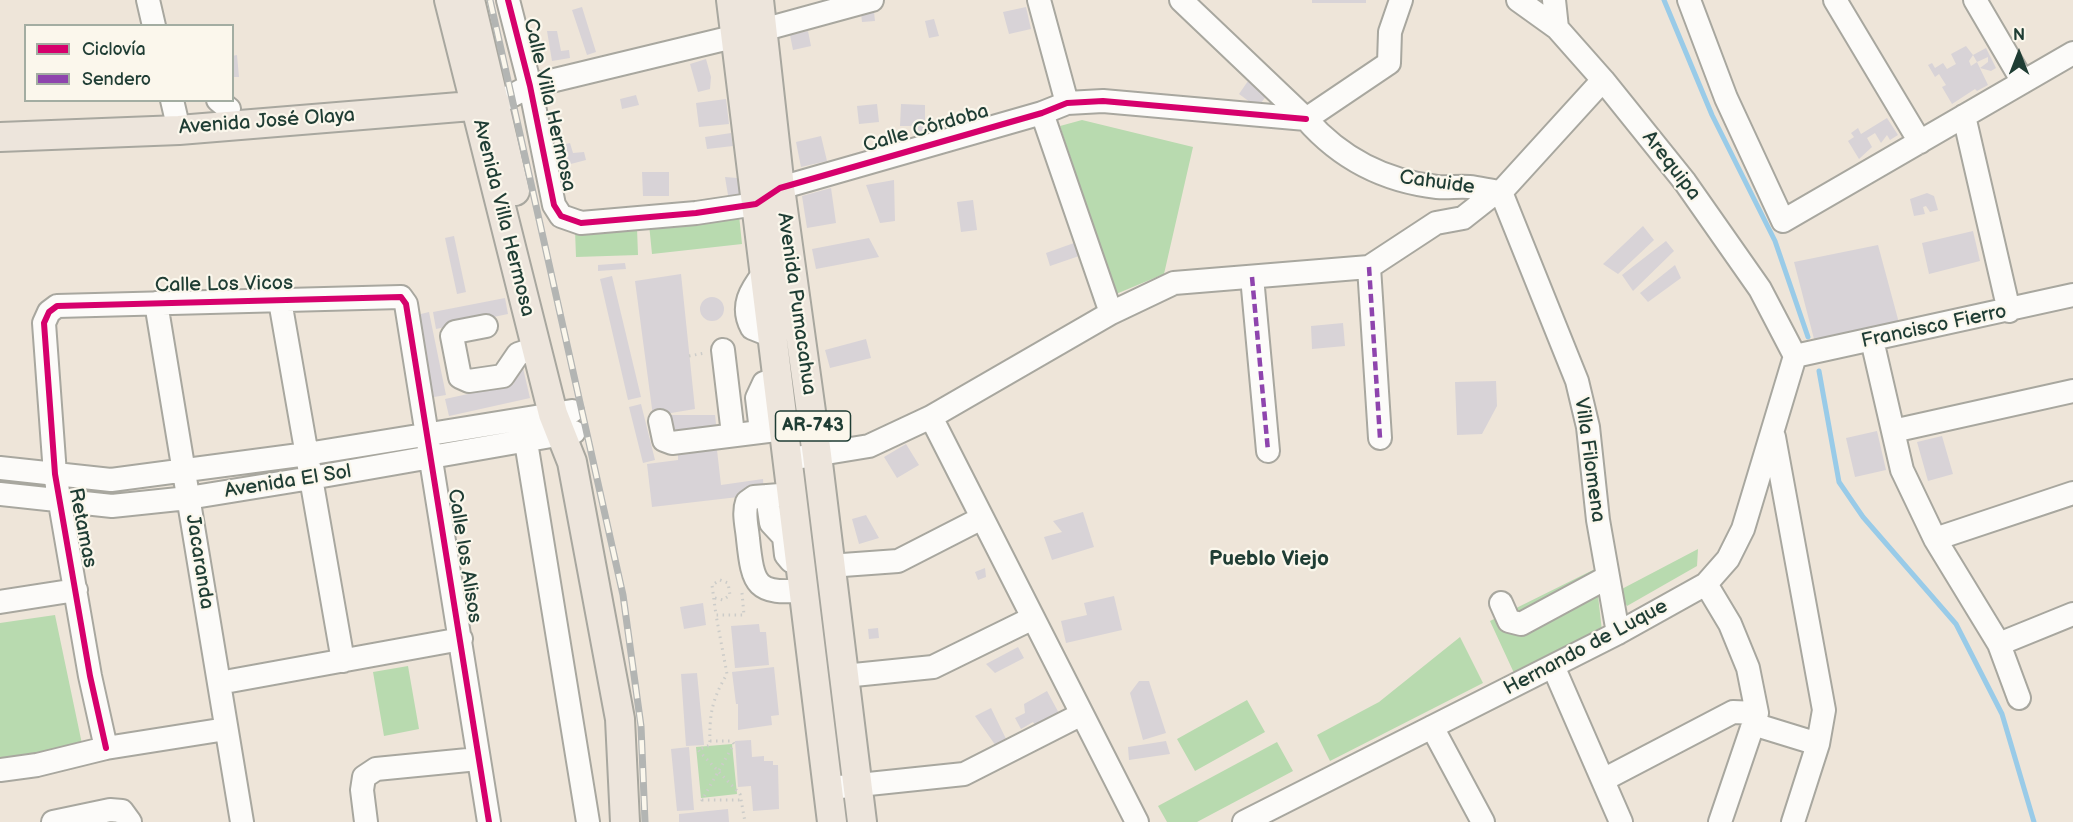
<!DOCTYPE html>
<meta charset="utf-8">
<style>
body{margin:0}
#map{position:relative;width:2073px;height:822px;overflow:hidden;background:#eee5d9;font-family:"Balsamiq Sans",sans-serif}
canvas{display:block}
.legend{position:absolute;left:24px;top:24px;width:210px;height:78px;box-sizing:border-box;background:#fbf7ec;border:2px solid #a3ada2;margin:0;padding:8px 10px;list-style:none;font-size:18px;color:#1f3d34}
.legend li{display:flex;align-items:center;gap:12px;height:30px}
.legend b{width:30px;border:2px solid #a3ada2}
.north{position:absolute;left:1989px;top:24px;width:60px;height:60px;-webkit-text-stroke:4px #fbf7ec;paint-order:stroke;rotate:0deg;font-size:16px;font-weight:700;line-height:24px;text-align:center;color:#1f3d34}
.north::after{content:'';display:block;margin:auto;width:21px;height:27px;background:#1f3d34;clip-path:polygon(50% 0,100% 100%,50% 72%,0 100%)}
</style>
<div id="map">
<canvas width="2073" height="822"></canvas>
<ul class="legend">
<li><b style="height:8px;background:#d6006c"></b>Ciclovía</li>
<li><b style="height:8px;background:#8e44ad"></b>Sendero</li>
</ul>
<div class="north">N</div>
</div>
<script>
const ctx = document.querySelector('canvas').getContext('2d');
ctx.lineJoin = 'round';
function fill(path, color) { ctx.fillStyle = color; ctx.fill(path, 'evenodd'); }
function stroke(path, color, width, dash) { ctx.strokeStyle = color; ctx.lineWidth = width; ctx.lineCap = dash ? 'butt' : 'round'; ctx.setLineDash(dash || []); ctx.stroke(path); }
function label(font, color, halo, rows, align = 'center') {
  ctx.font = font + ' "Balsamiq Sans",sans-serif'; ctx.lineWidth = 4.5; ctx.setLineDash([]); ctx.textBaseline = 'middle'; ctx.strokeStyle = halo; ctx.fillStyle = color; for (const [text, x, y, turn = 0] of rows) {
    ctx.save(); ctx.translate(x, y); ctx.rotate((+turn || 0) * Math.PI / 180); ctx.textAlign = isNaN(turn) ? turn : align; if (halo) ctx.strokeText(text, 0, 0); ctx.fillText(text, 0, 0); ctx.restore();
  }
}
fill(new Path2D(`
 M1082,120l111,27 -29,127 -48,20 -56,-168z
 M739,215l3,29 -90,10 -3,-30z
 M637,228l1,27 -62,2 -1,-27z
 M808,482l35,286 -8,1 -34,-286z
 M1698,549l-1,17 -70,40 -9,-15z
 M1595,569l7,62 -88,42 -24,-52z
 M55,615l27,129 -82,17v-138z
 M1460,637l23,46 -153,78 -13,-26 62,-33z
 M408,666l11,63 -35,7 -11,-64z
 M1247,700l18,32 -70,39 -18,-32z
 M1277,742l16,29 -96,51h-30l-9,-16z
 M732,744l5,50 -36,4 -5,-51z`), '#b8daaf');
stroke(new Path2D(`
 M1664,0l48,115 63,126 33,96
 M1819,371l20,111 24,35 93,107 46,90 32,108`), '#99cbe8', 5);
fill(new Path2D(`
 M1312,0h54v3h-54z
 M582,7l14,45 -9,3 -15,-45z
 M1026,7l5,22 -22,5 -6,-22z
 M874,12l1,9 -13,1 -1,-9z
 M934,19l5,17 -10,2 -4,-17z
 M547,31h10l4,20 8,-1 1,8 -18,3z
 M808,31l3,15 -18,4 -3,-15z
 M1966,46l7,9 -4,6 2,5 6,-4 11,23 -11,6 -2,-2 -23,15 -10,-17 4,-2 -7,-11 -4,3 -7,-12 4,-2 3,5 8,-5 4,6 9,-5 -5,-10z
 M1986,48l10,20 -5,3 -11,-3 8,-6v-5l-11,5 -4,-7z
 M237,55l2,22h-7v-21z
 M706,59l5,18 -1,12 -12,3 -8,-28z
 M1248,81l19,14 -6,8 -7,2 -15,-11z
 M636,95l3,10 -17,4 -2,-10z
 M726,99l3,25 -30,3 -3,-24z
 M877,104l2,18 -20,2 -2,-18z
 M901,104l24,1v29h-10v-8h-15z
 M937,118l16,3 2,10 -17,1z
 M1887,118l11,17 -8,5 -3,-5 -6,8 -6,-10 -8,5 5,9 -13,12 -11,-18 6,-4 -3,-4 7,-5 3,6z
 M731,133l2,13 -26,3 -2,-12z
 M821,136l6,25 -26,6 -5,-25z
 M570,143l3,10 11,-1 2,8 -23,6 -6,-20z
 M642,172h27v24h-26z
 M725,177l12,1 4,21 -12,2z
 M894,180l1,41 -15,2 -14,-38z
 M831,188l5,35 -29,5 -5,-32z
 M1927,193l7,3 4,14 -8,2 -4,-6 -3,1 2,7 -11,2 -4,-17z
 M973,200l4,30 -16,2 -4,-30z
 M1643,226l11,14 -36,34 -15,-10z
 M1973,231l7,30 -51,13 -7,-31z
 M454,236l12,56 -9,2 -12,-56z
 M869,238l10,19 -63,12 -4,-20z
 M1666,241l8,10 -41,40 -11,-16z
 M1074,243l5,13 -29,10 -4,-13z
 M1878,245l21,78 -85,16 -20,-77z
 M625,263l1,6 -28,2v-6z
 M1675,265l6,13 -33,24 -8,-9z
 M681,274l14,135 -42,7 -18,-135z
 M612,276l29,121 -13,3 -28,-121z
 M700 309a12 12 0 1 1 24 0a12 12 0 1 1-24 0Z
 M505,298l3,16 -72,15 -3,-17z
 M429,312l17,83 -12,2 -17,-82z
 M1343,323l2,23 -33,3 -1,-23z
 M866,339l5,19 -41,10 -5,-18z
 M523,368l7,30 -81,18 -4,-17 69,-15 -3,-13z
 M1496,381l1,25 -15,28 -25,1 -2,-53z
 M641,404l14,56 -12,3 -14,-56z
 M664,415h51l2,18 -51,7z
 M1877,431l9,39 -31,7 -9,-39z
 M1942,436l11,38 -25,7 -11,-39z
 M906,444l13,21 -22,13 -13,-21z
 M717,450l4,35 42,-6 1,15 -112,13 -5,-43 31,-4v-6z
 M1083,512l11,35 -42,13 -8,-23 18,-5 -9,-11z
 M866,515l13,23 -20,6 -7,-25z
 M985,568l1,9 -8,3 -3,-8z
 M1114,596l8,34 -56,13 -5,-22 26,-6 -3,-12z
 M703,603l3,22 -22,4 -4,-22z
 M759,624l1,8h6l3,33 -34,3 -4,-42z
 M878,628l1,10 -10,1 -1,-10z
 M1018,647l6,11 -29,15 -9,-9z
 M774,667l5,48 -8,1 1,9 -34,5v-26h-2l-4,-32z
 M697,673l7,72 -18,1 -5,-72z
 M1139,681h10l17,52 -23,7 -13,-47z
 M1047,691l14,26 -23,13 -5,-8 -12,7 -6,-11 10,-5 -1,-9z
 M991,708l16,33 -9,8 -23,-33z
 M751,740l1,17 12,-1v5h9v4h5l1,44 -26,2 -2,-25 -13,1 -3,-46z
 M1166,741l4,13 -41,6 -1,-13z
 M689,747l5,63 -17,1 -6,-62z
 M728,809l1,13h-50v-8z`), '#d8d3d7');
const minor = new Path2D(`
 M148,0l6,26
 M508,0l22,86 24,119 7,11 20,7 115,-10 60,-9 24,-16 262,-75 25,-10 36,-2 203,18
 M1039,0l28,103
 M1181,0l125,119c35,40 78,62 131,68 11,1 22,-1 32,0 11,1 21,4 32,5
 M1518,0l39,28 46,52 82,102 75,107 35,67
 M1554,0l3,28
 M1689,0l37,98 57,123 290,-168
 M1835,0l85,142
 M1975,0l48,82
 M172,100l7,30
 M218,100l11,9
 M496,104l34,-18 232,-56 110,-30
 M1042,113l69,200
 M1964,116l45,195
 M1306,119l83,-56 1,-31 11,-32
 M1501,192l76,189 11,46 10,93 20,113
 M1501,192l102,-112
 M1369,267l11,171
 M764,273c-13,17 -24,33 -12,55l20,8
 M1252,277l16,174
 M280,301l63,360
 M156,303l86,519
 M486,326l-31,6 -3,4 8,41 9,4 34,-5 15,-22 18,-6
 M1872,340l30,130 33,69 64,105 20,54
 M723,350l10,84
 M1795,356l278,-61
 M931,417l206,405
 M660,421l4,19 8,3 112,-14
 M761,431l-4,-33 7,-15 13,-4
 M1893,431l180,-40
 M1774,437l50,273 -6,34 -25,78
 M526,442l62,380
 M802,457l67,-11 62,-29 180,-104 63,-30 195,-16 67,-44 27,-5 33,-26
 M0,468l111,12 196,-26 265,-43
 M0,494l112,12 76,-8 123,-20 263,-46
 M793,494l-39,3 -7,5c-4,11 0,25 1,37 5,47 8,56 57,51
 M767,496l4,27 13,14 2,18 5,6
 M1935,539l138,-46
 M829,566l69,-5 84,-43
 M1706,584l24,40 18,44 9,45 -37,109
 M0,602l76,-12
 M1501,603l8,18 12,3 87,-47
 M1999,644l74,-30
 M1553,666l68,156
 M844,676l89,-9 100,-49
 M219,683l242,-44
 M1753,724l65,20
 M1432,727l51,95
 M106,748l-16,-72 -35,-202 -11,-151 5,-11 8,-6 344,-9 5,7 83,518
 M0,770l37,-5 69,-17 120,-19
 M1603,780l130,-68 24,1
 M840,787l124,-13 118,-60
 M53,822l57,-12 12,1 8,11
 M366,822l-4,-32 2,-13 12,-8 102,-10
 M1244,822l374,-189 88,-49 22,-25 15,-30 52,-173`);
const major = new Path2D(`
 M449,0l104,414 19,48 48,257 5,103
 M470,0l45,191
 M731,0l101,822
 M759,0l21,188 37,267 45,367
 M0,137l179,-7 317,-26`);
stroke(minor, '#a8a79f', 26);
stroke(major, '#a8a79f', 32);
stroke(new Path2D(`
 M689,356l16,-3
 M742,593l2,22h-28l11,59c-15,25 -18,41 -17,71l-12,5 42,44 5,28
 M715,598l8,2 7,-5 -2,-12 -8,-3 -8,5 4,30
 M710,741h22l2,3 -32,56h41`), '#ccccc9', 3, [1.5, 4.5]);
stroke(minor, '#fcfbf9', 22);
stroke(major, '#ede5dc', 28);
const rail = new Path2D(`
 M490,0l133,595 18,131 4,96`);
stroke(rail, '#b3b5b3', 7);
stroke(rail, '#fbf7ec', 4.5, [14]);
stroke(new Path2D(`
 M1369,267l11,171
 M1252,277l16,174`), '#8e44ad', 4.5, [9, 4.5]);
stroke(new Path2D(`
 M508,0l22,86 24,119 7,11 20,7 115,-10 60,-9 24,-16 262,-75 25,-10 36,-2 203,18
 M106,748l-16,-72 -35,-202 -11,-151 5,-11 8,-6 344,-9 5,7 83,518`), '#d6006c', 6);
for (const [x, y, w] of [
 [813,426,75]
]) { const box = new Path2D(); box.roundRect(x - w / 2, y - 15, w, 30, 4.5); ctx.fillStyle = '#fbf7ec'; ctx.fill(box); stroke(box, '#1f3d34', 1.5); }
label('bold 18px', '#1f3d34', null, [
 ["AR-743",813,426]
]);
label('20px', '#1f3d34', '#fbf7ec', [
 ["Calle Villa Hermosa",549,105,77],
 ["Avenida José Olaya",267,122,-4],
 ["Calle Córdoba",926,129,-16],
 ["Arequipa",1671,166,52],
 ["Cahuide",1437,183,8],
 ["Avenida Villa Hermosa",503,218,76],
 ["Calle Los Vicos",224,285,-1],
 ["Avenida Pumacahua",796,304,82],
 ["Francisco Fierro",1934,327,-12],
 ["Villa Filomena",1589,460,82],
 ["Avenida El Sol",288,482,-9],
 ["Retamas",82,528,79],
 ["Calle los Alisos",464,556,81],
 ["Jacaranda",199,562,81],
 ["Hernando de Luque",1586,648,-28]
]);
label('bold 21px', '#1f3d34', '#fbf7ec', [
 ["Pueblo Viejo",1269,560]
]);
</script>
